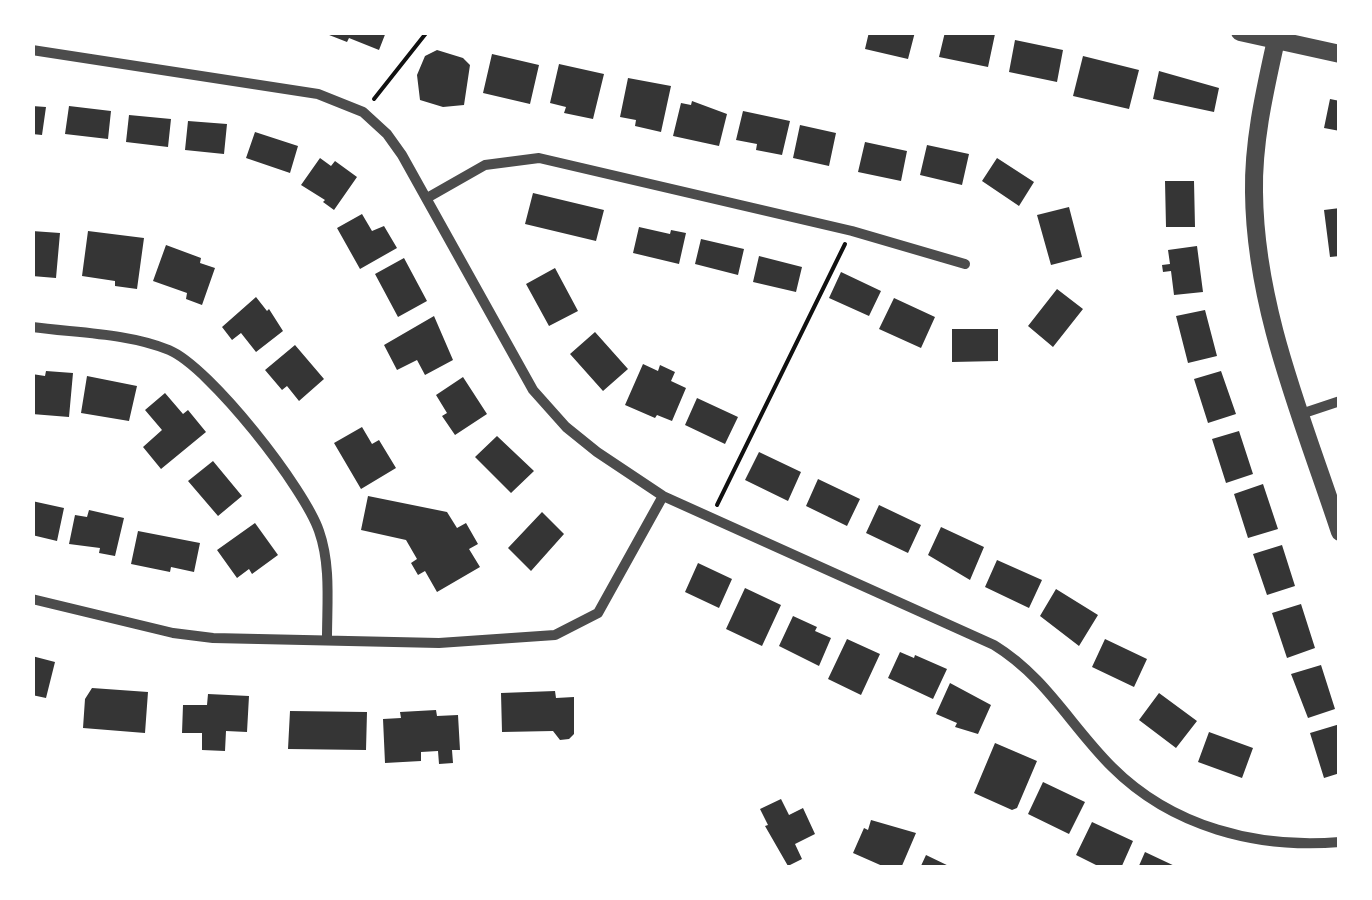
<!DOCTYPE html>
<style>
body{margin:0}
#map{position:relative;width:1372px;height:900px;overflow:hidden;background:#fff;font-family:"Asap Condensed",sans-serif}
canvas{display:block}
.frame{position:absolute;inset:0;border:35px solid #fff;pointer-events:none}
</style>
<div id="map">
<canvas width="1372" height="900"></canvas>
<div class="frame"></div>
</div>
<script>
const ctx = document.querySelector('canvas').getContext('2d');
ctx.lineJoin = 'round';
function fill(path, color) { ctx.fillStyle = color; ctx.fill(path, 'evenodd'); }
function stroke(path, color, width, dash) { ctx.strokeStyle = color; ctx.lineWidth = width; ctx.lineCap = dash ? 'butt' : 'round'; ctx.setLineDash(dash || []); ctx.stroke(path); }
fill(new Path2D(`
 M386,32l-7,18 -30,-12 -2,4 -23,-9z
 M869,32h46l-7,27 -43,-10z
 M945,32l50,2 -7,33 -49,-10z
 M1015,40l48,10 -6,32 -48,-10z
 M437,50l26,8 7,7 -6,40 -21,2 -23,-7 -3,-25 8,-19z
 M492,54l47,11 -9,39 -47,-11z
 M1083,56l56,14 -10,39 -56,-13z
 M559,64l45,10 -11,45 -29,-6 2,-6 -16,-4z
 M1159,71l60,17 -5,24 -61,-13z
 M628,78l43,8 -10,46 -26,-6 1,-6 -16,-3z
 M1330,99l10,2v30l-16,-3z
 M692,101l35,13 -8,32 -46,-10 8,-33 10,2z
 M32,106l14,1 -4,28 -10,-1z
 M69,106l42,5 -3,28 -43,-5z
 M743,111l47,10 -8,34 -26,-5 1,-6 -21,-4z
 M129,115l42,4 -3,28 -42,-5z
 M188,121l39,3 -3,30 -39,-4z
 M800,125l36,8 -7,33 -36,-8z
 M255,132l43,14 -8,27 -44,-15z
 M865,142l42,9 -6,30 -43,-9z
 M927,145l42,9 -7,31 -42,-10z
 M320,158l11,8 4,-5 22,16 -23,33 -11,-8 2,-2 -24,-15z
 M997,158l37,24 -15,24 -37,-25z
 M1165,181h29l1,46h-29z
 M533,193l71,17 -8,31 -71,-17z
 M1069,207l13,50 -31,8 -14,-50z
 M1340,208v48l-10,1 -6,-47z
 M362,214l10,17 12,-5 13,22 -37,21 -23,-41z
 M639,227l31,7 1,-4 15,3 -7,31 -46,-11z
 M32,231l28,2 -4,45 -24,-2z
 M88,231l56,7 -7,51 -22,-3v-5l-33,-5z
 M701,239l43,10 -6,26 -43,-11z
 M166,245l35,13 -1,5 15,5 -13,37 -16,-6 1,-6 -34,-12z
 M1197,246l6,46 -29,3 -3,-24 -8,1 -1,-7 8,-1 -2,-14z
 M759,256l43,11 -6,25 -43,-10z
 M404,258l23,43 -29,16 -23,-43z
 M555,268l23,43 -29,15 -23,-42z
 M841,272l40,19 -12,25 -40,-18z
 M1057,289l26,20 -30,38 -25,-21z
 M256,297l11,14 2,-2 14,22 -27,21 -15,-19 -9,7 -10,-13z
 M894,298l41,19 -14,31 -42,-19z
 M1205,310l12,46 -29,7 -12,-47z
 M434,316l19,44 -28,15 -8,-15 -20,10 -13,-25z
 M952,329h46v32l-46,1z
 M595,332l33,37 -25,22 -33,-37z
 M295,345l29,34 -25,22 -12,-15 -5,4 -17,-20z
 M643,364l15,7 2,-6 15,7 -4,9 15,7 -14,33 -15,-6 -2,3 -30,-13z
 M46,371l27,2 -4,44 -37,-3v-40l13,2z
 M1221,371l15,43 -28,9 -14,-44z
 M87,376l50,10 -8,35 -48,-8z
 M463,377l24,37 -32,21 -13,-19 5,-3 -11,-18z
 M165,393l18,21 5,-4 18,22 -45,37 -18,-22 19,-17 -17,-20z
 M697,398l41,19 -13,27 -40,-19z
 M362,427l10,17 7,-4 17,28 -35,21 -27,-46z
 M1239,431l14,43 -27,9 -14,-44z
 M497,436l37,35 -23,22 -36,-36z
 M759,452l42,20 -13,29 -43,-21z
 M213,461l29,35 -24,20 -30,-35z
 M818,479l42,20 -13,27 -41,-20z
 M1263,484l15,45 -30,9 -14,-44z
 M368,496l79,16 10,16 9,-5 12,21 -9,5 11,18 -43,25 -12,-21 -7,4 -7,-12 6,-4 -11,-19 -45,-10z
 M32,501l32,7 -7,33 -25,-6z
 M879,505l42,20 -13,28 -42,-20z
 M89,510l35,8 -9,38 -16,-3 1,-5 -31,-4 6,-29 12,2z
 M542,512l22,22 -33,37 -23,-23z
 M255,523l23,32 -26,19 -3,-5 -12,9 -20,-28z
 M941,527l43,20 -14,33 -42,-25z
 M138,531l62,12 -6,29 -23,-5 -1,5 -39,-8z
 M1282,545l13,41 -28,9 -14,-41z
 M997,560l45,20 -13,28 -44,-21z
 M698,563l34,16 -13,29 -34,-16z
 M745,588l36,17 -19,41 -36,-17z
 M1056,589l42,26 -19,31 -39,-30z
 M1301,604l14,44 -28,10 -15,-45z
 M793,616l24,11 -2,4 16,7 -12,28 -40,-20z
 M847,639l33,15 -19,41 -33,-16z
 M1105,639l42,20 -13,28 -42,-20z
 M900,652l14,6 1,-3 32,14 -14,30 -45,-21z
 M32,656l23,6 -9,36 -14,-3z
 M1321,665l14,44 -27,9 -17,-44z
 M950,683l41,22 -13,29 -23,-7 2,-4 -21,-9z
 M92,688l56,4 -3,41 -62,-5 2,-29z
 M555,691l1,7 18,-1v37l-5,5 -9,1 -7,-9 -51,1 -1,-39z
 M1159,693l38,28 -21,27 -37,-28z
 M208,694l41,2 -2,36 -21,-1 -1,20 -23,-1v-17h-20l1,-28h24z
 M436,710l1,6 21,-1 2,35h-8l1,13 -14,1 -1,-13 -17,1v9l-36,2 -2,-44 18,-1 -1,-6z
 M290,711l77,1 -1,38 -78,-1z
 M1340,724v49l-16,5 -14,-45z
 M1209,732l44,16 -11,30 -44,-16z
 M995,743l42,18 -20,47 -5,2 -38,-17z
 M1043,782l42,20 -16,32 -41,-20z
 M781,799l8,16 14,-7 12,26 -20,10 7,15 -14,7 -23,-40 3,-1 -8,-16z
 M871,820l45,13 -15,35h-14l-34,-15 11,-25 4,2z
 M1092,822l41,19 -12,27h-19l-26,-13z
 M1145,852l34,16h-41z
 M926,855l27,13h-33z`), '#353535');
stroke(new Path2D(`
 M374,99l53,-67
 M717,505l128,-261`), '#111', 4);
stroke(new Path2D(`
 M32,50l286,44 45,18 24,22 15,21 131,235 33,37 31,25 66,44 331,149c52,32 76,80 118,122 60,60 145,82 228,75
 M427,198l58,-33 54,-7 313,73 113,33
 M32,327c44,6 96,6 137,23 41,17 136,139 150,181 12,34 8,72 8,107
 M1301,414l39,-13
 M32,599l141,34 40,5 226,5 116,-8 43,-22 65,-117`), '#4c4c4c', 10);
stroke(new Path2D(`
 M1240,32l100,22
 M1276,40c-11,50 -23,101 -22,152 1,118 50,230 86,340`), '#4c4c4c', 18);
</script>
